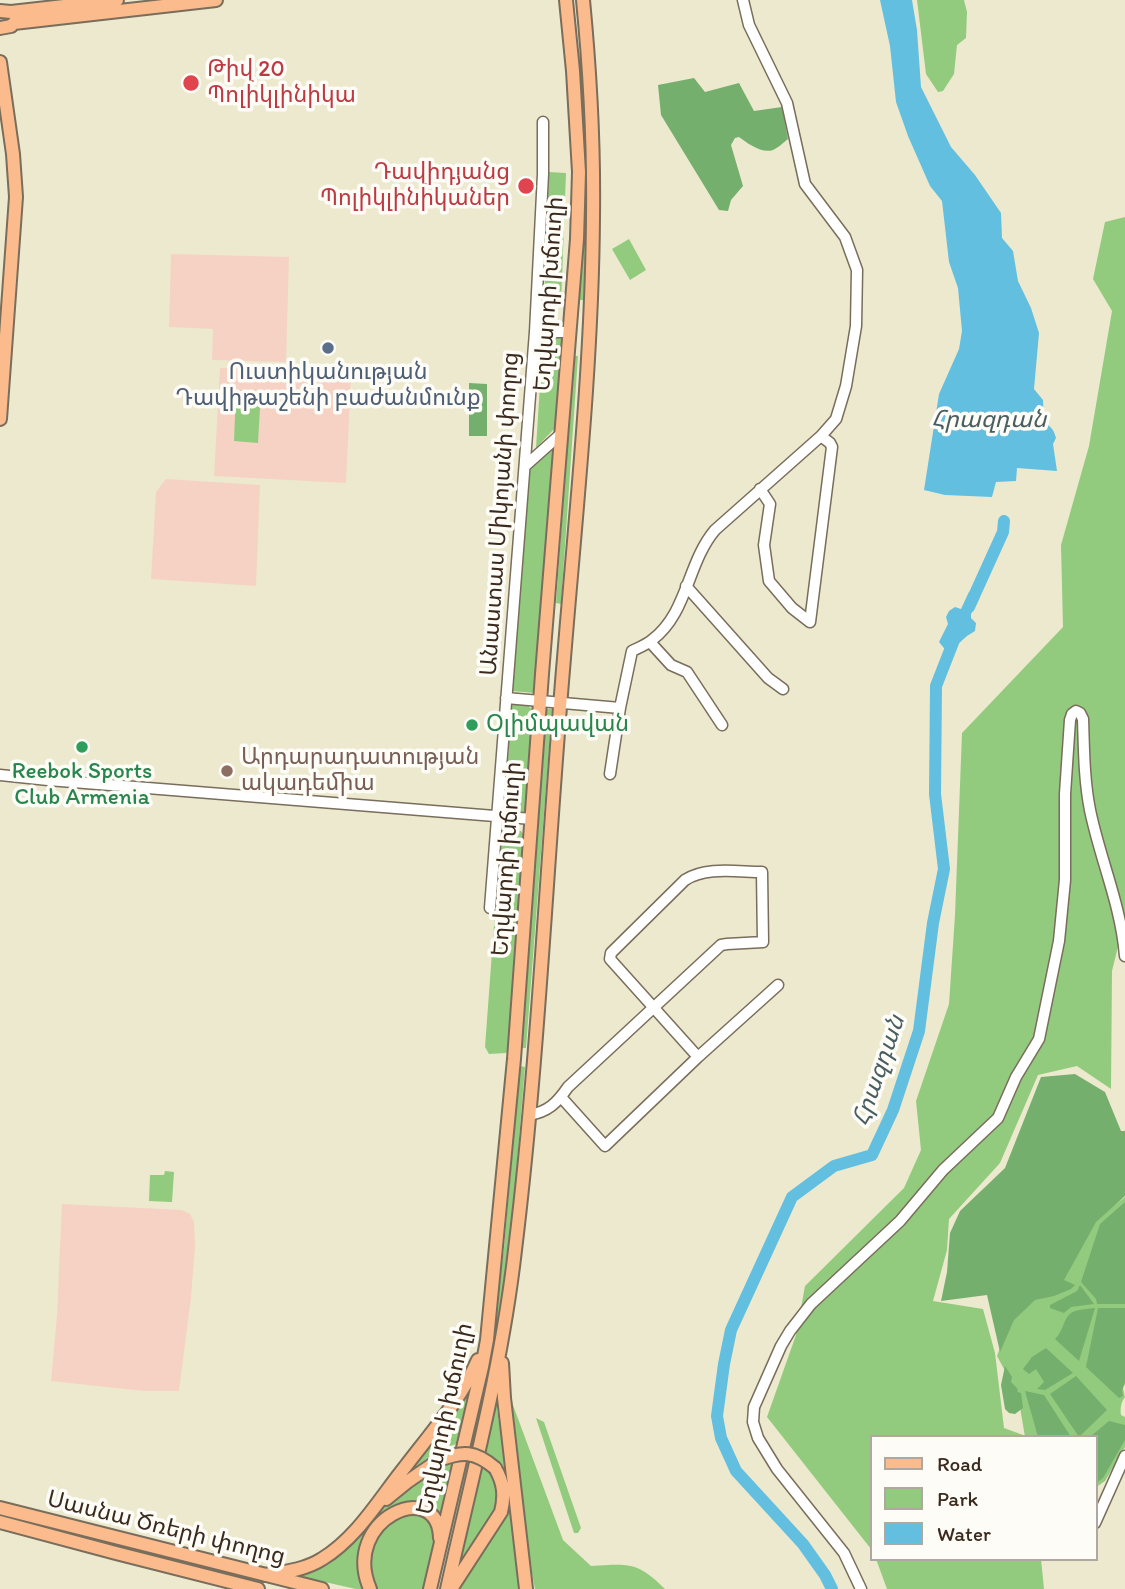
<!DOCTYPE html>
<meta charset="utf-8">
<style>
body{margin:0}
#map{position:relative;width:1125px;height:1589px;overflow:hidden;background:#ede9ce;font-family:Itim,sans-serif}
canvas{display:block}
.legend{position:absolute;left:870px;top:1435px;width:228px;height:126px;box-sizing:border-box;background:#fdfcf7;border:2px solid #afa8a0;margin:0;padding:9px 12px;list-style:none;font-size:21px;color:#3b2a1e}
.legend li{display:flex;align-items:center;gap:14px;height:35px}
.legend b{width:35px;border:2px solid #afa8a0}
</style>
<div id="map">
<canvas width="1125" height="1589"></canvas>
<ul class="legend">
<li><b style="height:9px;background:#fbbb8c"></b>Road</li>
<li><b style="height:19px;background:#92cb7e"></b>Park</li>
<li><b style="height:19px;background:#62bfe0"></b>Water</li>
</ul>
</div>
<script>
const ctx = document.querySelector('canvas').getContext('2d');
ctx.lineJoin = 'round';
function fill(path, color) { ctx.fillStyle = color; ctx.fill(path, 'evenodd'); }
function stroke(path, color, width, dash) { ctx.strokeStyle = color; ctx.lineWidth = width; ctx.lineCap = dash ? 'butt' : 'round'; ctx.setLineDash(dash || []); ctx.stroke(path); }
function label(font, color, halo, rows, align = 'center') {
  ctx.font = font + ' Itim,"Noto Sans Armenian",sans-serif'; ctx.lineWidth = 7; ctx.setLineDash([]); ctx.textBaseline = 'middle'; ctx.strokeStyle = halo; ctx.fillStyle = color; for (const [text, x, y, turn = 0] of rows) {
    ctx.save(); ctx.translate(x, y); ctx.rotate((+turn || 0) * Math.PI / 180); ctx.textAlign = isNaN(turn) ? turn : align; if (halo) ctx.strokeText(text, 0, 0); ctx.fillText(text, 0, 0); ctx.restore();
  }
}
fill(new Path2D(`
 M171,254l118,3 -3,105 -74,-2 1,-31 -44,-2z
 M220,368l131,6 -5,109 -132,-7z
 M166,479l94,6 -4,101 -105,-7 5,-87z
 M62,1204l120,6 8,4 4,8 1,24 -4,51 -12,94h-35l-93,-10 6,-66z`), '#f6d2c4');
fill(new Path2D(`
 M917,0h47l3,12 -1,26 -9,7 -3,29 -11,17 -5,1 -12,-18z
 M577,62h5l7,100 -1,76 -5,62h-5l5,-68z
 M549,172l17,1 -5,132 -17,-2z
 M1125,217v701l-13,53 -1,118 -34,-23 -39,9 -38,88 -51,56 -2,31 -14,51 50,8 12,44 9,75 19,7 1,2h-153v112l-104,-132 29,-82 9,-49 99,-98 17,-38 -5,-49 33,-97 6,-89 7,-182 101,-106 -2,-82 28,-99 23,-135 -19,-32 12,-57z
 M629,239l17,31 -16,10 -18,-31z
 M543,337h19l-7,91 -19,20z
 M574,356h4l-17,248 -5,-1z
 M236,390l25,1 -3,52 -24,-2z
 M553,446l-18,247 -24,-2 18,-222z
 M514,704l13,1 6,5 -5,99 -3,4 -20,-1 6,-105z
 M547,709h5l-26,339h-4z
 M501,830l20,1 3,4 -16,215 -2,3 -17,1 -4,-7z
 M520,1066l5,1 -15,181 -22,135 -15,68 -5,-1 23,-109 13,-93z
 M165,1171l9,1 -2,30 -23,-1 1,-26h14z
 M1125,1197v187l-2,4 2,9c-4,5 -5,12 -4,18l4,2v30l-20,34 -10,7v-51h-70l-7,-42 -21,-39 15,-40 78,-92z
 M474,1381l-13,62c-24,4 -43,22 -61,38z
 M495,1395l19,131 7,63h-64l40,-59 10,-21 -24,-57z
 M510,1397l53,143 28,26c37,-2 46,-5 74,23h-130l-6,-31z
 M536,1418l8,4 37,106 -3,5h-4z
 M458,1458l-15,61c-16,-27 -53,-21 -68,5 -4,7 -7,53 -8,65h-11l-58,-13 20,-9 73,-67 55,-37z
 M482,1466l5,2 6,7 6,19 -3,16 -40,62z
 M404,1513l19,3 6,5 7,17 -11,51h-47c-10,-11 -10,-42 -2,-55 5,-7 21,-16 28,-21z
 M876,1559h165l3,30h-157z`), '#92cb7e');
fill(new Path2D(`
 M694,78l11,14 34,-9 15,28 28,-4 6,32c-4,3 -10,9 -15,11 -11,4 -26,-7 -34,-13l-4,1 -4,7 12,41 -12,14 -3,11 -9,-1 -58,-95 -3,-30z
 M469,383l18,1v52h-18z
 M1075,1074l30,18 16,39h4v65l-29,26 -32,58 11,5 -4,4 -17,7 -19,4 -21,20 -14,32 -13,-57 -46,6 6,-29 3,-39 10,-22 45,-43 36,-91z
 M1125,1202v102h-28l-1,-5 -15,-17 19,-58z
 M1080,1285l14,19 -23,3 -7,6 -14,-5v-3l27,-14z
 M1095,1308l-16,53 -24,-22c8,-7 8,-20 16,-26 6,-4 16,-4 24,-5z
 M1098,1308h27v74l-3,9 1,5 -4,2 -33,-31z
 M1046,1348l27,25 -28,17 -8,-1 7,-7 -8,-13 -7,5 -6,-5 9,-12z
 M1005,1366l7,11 -1,5 6,6 1,4 3,1 2,15 -8,6 -6,-1 -4,-4 -4,-24z
 M1076,1376l31,34 -28,27 -29,-43z
 M1025,1391l19,4 27,42h-33z
 M1109,1421l16,4v15l-22,38 -7,5 -1,-46h-5z`), '#75af6d');
fill(new Path2D(`
 M880,0h32l5,30 4,57 30,60 24,28 26,38 1,25 11,13 5,30 13,27 8,25 -5,56 9,11 1,23c7,3 10,7 12,15l-3,6 4,27 -40,-3 -1,13 -20,1 -4,15 -47,-2 -21,-5 15,-96 20,-45 3,-18 -4,-43 -9,-26 -7,-61 -12,-15 -22,-50 -12,-34 -6,-56z
 M969,592l7,1 4,4 -9,17v4l5,5 -1,8 -8,5 -19,17 -9,-11 9,-18 -2,-7 3,-6 6,-4 6,2z`), '#62bfe0');
stroke(new Path2D(`
 M969,607l34,-75 1,-11
 M832,1589l-7,-14 -22,-31 -67,-73 -15,-33 -4,-22 7,-52 7,-34 61,-133 42,-31 38,-11 21,-45 26,-79 14,-108 11,-54 -9,-75 1,-108 18,-46`), '#62bfe0', 12);
const minor = new Path2D(`
 M535,332h35
 M525,466l37,-33
 M760,489l10,15 -6,41 5,36 23,27 18,14
 M686,586l82,92 15,11
 M810,622l22,-175 -2,-4 -9,-7
 M650,642l21,23 16,7 35,53
 M506,698l114,10 12,-57c6,-3 14,-6 20,-11 36,-27 35,-77 63,-110l106,-94 15,-17 10,-33 10,-60 1,-56 -12,-33 -40,-53 -18,-81 -38,-78 -6,-25
 M610,774l10,-66
 M0,775l48,5 484,39
 M490,908l45,-576 8,-158v-52
 M561,1097l44,49 93,-89
 M529,1115c19,-3 28,-12 39,-28l153,-142 6,-1 36,-2 -1,-70c-24,0 -56,-6 -77,8l-74,73 -1,6 88,98 80,-72
 M1095,1523l30,-67
 M861,1589l-17,-36 -67,-84 -19,-31 -5,-16 1,-15 27,-61 9,-15 21,-27 89,-83 43,-51 55,-52 18,-41 23,-38 20,-98 6,-61v-86l5,-74 2,-6 4,-3 4,2 3,6c1,30 1,61 7,91 10,49 31,95 35,146`);
const major = new Path2D(`
 M0,11l11,1 106,-12
 M0,28l11,-2 3,-3 202,-23
 M0,62l13,92 3,43 -16,222
 M502,1363l2,35 22,191
 M386,1499l21,-17 32,-22
 M0,1508l322,81
 M0,1522l116,31 142,36
 M265,1575c19,-3 40,-5 57,-16 35,-21 58,-61 83,-92 26,-34 56,-68 73,-107
 M370,1589c-30,-70 68,-113 70,-51
 M430,1589l52,-222 5,-27 27,-281 28,-385 35,-435 2,-67 -6,-101 -7,-71
 M447,1589c25,-112 55,-224 68,-339 24,-196 32,-395 49,-592 12,-147 28,-294 29,-441 1,-72 -3,-145 -10,-217
 M451,1589l50,-77c4,-16 3,-29 -6,-44`);
stroke(minor, '#796d5c', 13);
stroke(major, '#796d5c', 16);
stroke(minor, '#fff', 10);
stroke(major, '#fbbb8c', 12);
const majorBridge = new Path2D(`
 M439,1460c24,-9 36,-9 56,8`);
stroke(majorBridge, '#796d5c', 16, []);
stroke(majorBridge, '#fbbb8c', 12);
for (const [x, y, r, color] of [
 [191,83,9,"#e0444e"],
 [526,186,9,"#e0444e"],
 [328,348,7,"#5c6f8a"],
 [472,725,7,"#2e9e5b"],
 [82,747,7,"#2e9e5b"],
 [227,771,7,"#8d6e63"]
]) { const dot = new Path2D(); dot.arc(x, y, r, 0, 2 * Math.PI); ctx.fillStyle = color; ctx.fill(dot); stroke(dot, '#fdfcf7', 2.5); }
label('23px', '#be3a42', '#fdfcf7', [
 ["Թիվ 20",207,70],
 ["Պոլիկլինիկա",207,96],
 ["Դավիդյանց",510,173,"right"],
 ["Պոլիկլինիկաներ",510,199,"right"]
], 'left');
label('23px', '#3b2a1e', '#fdfcf7', [
 ["Եղվարդի խճուղի",550,294,-86],
 ["Անաստաս Միկոյանի փողոց",501,514,-86],
 ["Եղվարդի խճուղի",508,859,-86],
 ["Եղվարդի խճուղի",446,1419,-78],
 ["Սասնա Ծռերի փողոց",166,1529,14]
]);
label('23px', '#4e5e75', '#fdfcf7', [
 ["Ուստիկանության",328,373],
 ["Դավիթաշենի բաժանմունք",328,399]
]);
label('23px', '#27864d', '#fdfcf7', [
 ["Օլիմպավան",486,725],
 ["Reebok Sports",82,772,"center"],
 ["Club Armenia",82,798,"center"]
], 'left');
label('23px', '#785e54', '#fdfcf7', [
 ["Արդարադատության",241,758],
 ["ակադեմիա",241,784]
], 'left');
label('italic 24px', '#495e62', '#fdfcf7', [
 ["Հրազդան",989,421],
 ["Հրազդան",880,1071,-71]
]);
</script>
